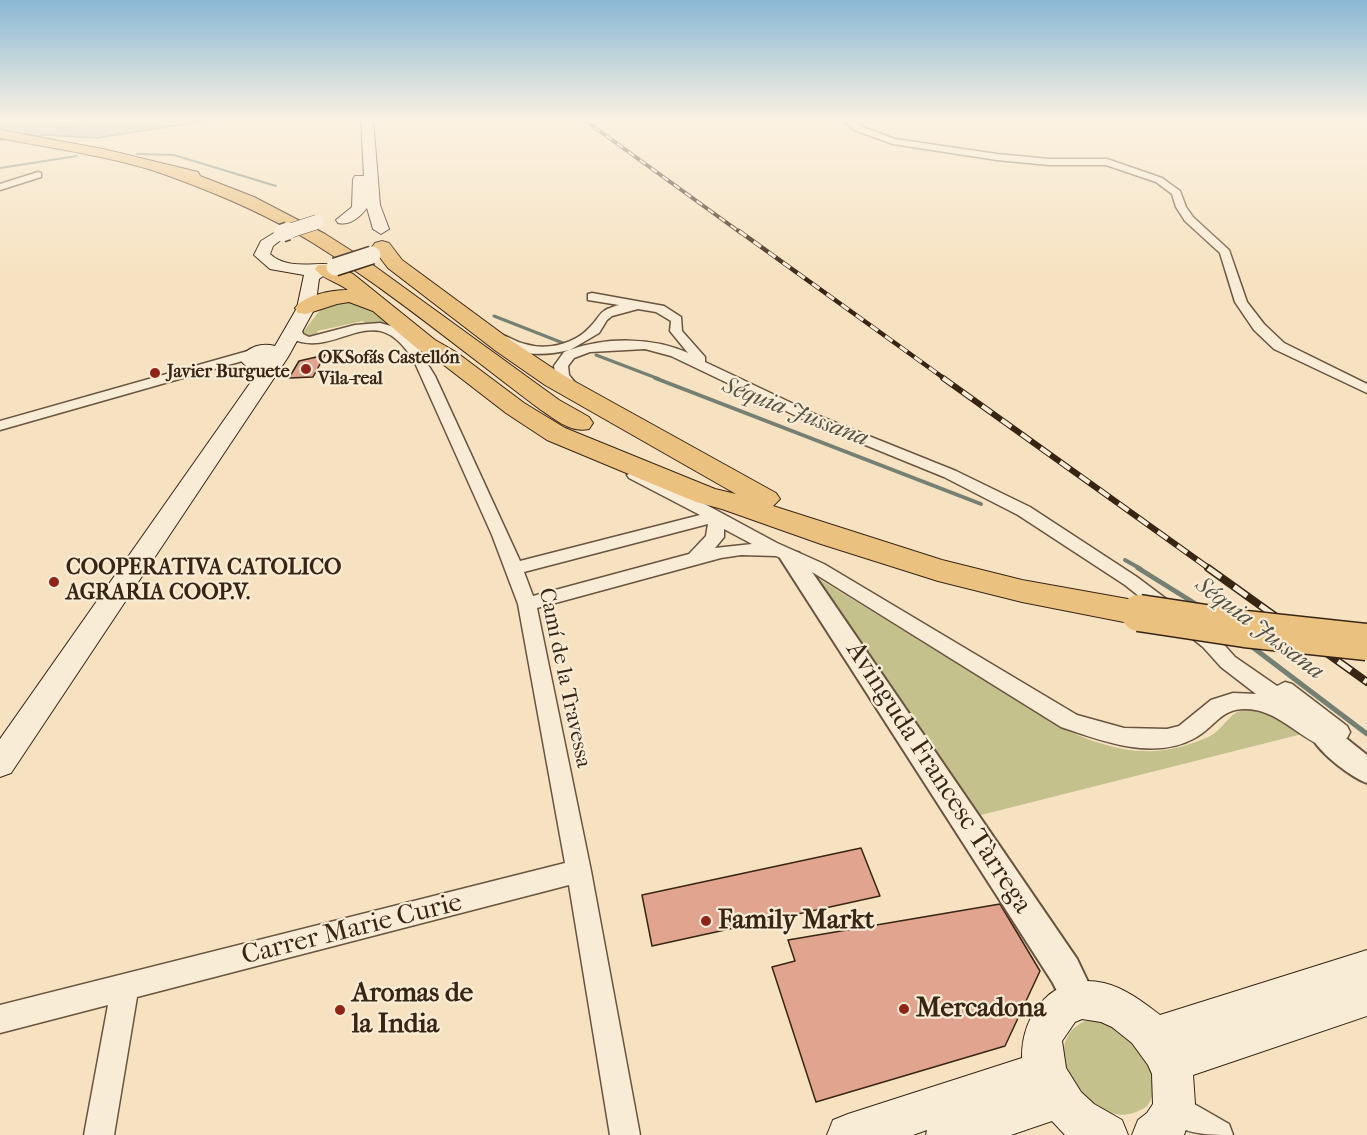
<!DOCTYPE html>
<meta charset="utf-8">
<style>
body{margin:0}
canvas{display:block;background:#f6e2c0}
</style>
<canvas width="1367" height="1135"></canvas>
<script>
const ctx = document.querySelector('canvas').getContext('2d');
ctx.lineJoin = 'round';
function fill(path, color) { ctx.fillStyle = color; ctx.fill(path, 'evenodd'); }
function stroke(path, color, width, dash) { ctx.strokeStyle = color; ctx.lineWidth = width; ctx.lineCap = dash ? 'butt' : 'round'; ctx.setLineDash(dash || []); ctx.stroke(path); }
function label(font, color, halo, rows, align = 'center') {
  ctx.font = font + ' "IM FELL French Canon",serif'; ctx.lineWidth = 4.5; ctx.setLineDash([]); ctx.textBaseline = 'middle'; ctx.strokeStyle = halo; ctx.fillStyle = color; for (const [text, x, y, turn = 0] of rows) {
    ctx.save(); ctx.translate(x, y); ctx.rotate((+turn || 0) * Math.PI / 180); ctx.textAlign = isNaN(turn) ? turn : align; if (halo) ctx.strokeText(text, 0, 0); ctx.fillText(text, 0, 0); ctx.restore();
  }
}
fill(new Path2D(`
 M337,299l26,4 32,25 -29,-3 -3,-4 -46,10 2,5h-15l-1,-4 21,-27z
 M819,579l247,151c43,19 79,29 124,14 8,-3 18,-6 25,-11 10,-8 15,-20 28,-23 21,-4 43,13 59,24l-321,81z
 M1089,1019c10,1 22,1 31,8 7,6 29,31 33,38 4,9 2,28 -3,36 -3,7 -7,8 -14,11 -45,19 -108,-69 -47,-93z`), '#c4c18d');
const water = new Path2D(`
 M95,119h124l-122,19 -51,-3 -46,5v-16l74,-1z`);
fill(water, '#9dbdb6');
stroke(water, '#758075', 1.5);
stroke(new Path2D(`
 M0,122l16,-3
 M137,154l37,1 102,31
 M0,168l77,-12`), '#758075', 2);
stroke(new Path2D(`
 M494,316l69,27
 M596,355l63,24`), '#758075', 3);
stroke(new Path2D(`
 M655,378l326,126
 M1125,560l16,9`), '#758075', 4);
stroke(new Path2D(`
 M1138,568l61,38
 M1251,646l116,88`), '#758075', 5);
const building = new Path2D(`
 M325,355l-12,22 -24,1 10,-17z
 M861,848l19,48 -228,50 -10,-51z
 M1000,904l40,67 -35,75 -189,56 -44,-135 23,-6 -7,-21z`);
fill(building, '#e1a48f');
stroke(building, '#382514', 1.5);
const minor = new Path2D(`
 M842,119h9l9,7 35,13 102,15 52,5h58l55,19 18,13 6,16 7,10 36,33 18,52 17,22 20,19 83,41v9l-93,-44 -20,-19 -19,-28 -15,-49 -35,-32 -9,-14 -4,-13 -16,-12 -50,-17h-57l-52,-5 -104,-16 -39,-14z
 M38,172l3,1v4l-41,13v-6z
 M592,293l72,13 17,11 1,14 23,26v5l114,54 137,55 74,36 107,70 80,60 18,20 42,29 8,-4 7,2 55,42 3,6 -3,6 -10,2 -2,5 -8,3c-29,-10 -49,-39 -82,-39 -25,0 -30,18 -50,29 -41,23 -93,3 -134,-11l-249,-155 -36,-16 -35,-1 -20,3 -184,50 54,263 49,264h-30l-41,-250 -432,112 -23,138h-30l24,-130 -108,28v-28l565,-142 -47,-259 -26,-69 -77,-172c-40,-70 -76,-3 -123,-24l-3,-12 1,-3h10l3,10 6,3 46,-12 25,-2 15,4 17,12 23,37 85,185 180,-46 -71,-37 -2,-3 8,-5 29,12 113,61 47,21 253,151 47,13 43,1 12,-3 32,-26 22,-7 23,1 -35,-27 -18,-20 -78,-62 -107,-70 -74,-38 -135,-55 -138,-66 -26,-7 -55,3 -16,6 -6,8 1,9 12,15 -7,4c-12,-3 -19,-17 -20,-28l10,-14 5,-2c-23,6 -58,7 -77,-12l7,-4c9,2 17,8 26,10 22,7 50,0 65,-17 13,-13 7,-16 29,-22l-31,-5v-6zM638,309l18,3 15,9 -1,10 18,22c-35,-16 -83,-16 -118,-3l29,-17 8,-13 5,-4zM708,524l-2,12 -17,18 -156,42 -9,-24zM724,529l28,15 -37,4 9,-11z
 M255,349l5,1 2,3 -2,3 -260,74v-9z
 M1175,1093l54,31 4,11c-27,0 -60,0 -73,-27l4,-11z`);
const tertiary = new Path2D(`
 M791,551l8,2 278,406 20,42 -5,12 -12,5 -12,-5 -15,-30 -273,-425 3,-5z
 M1327,728l10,3 30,24v28c-16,-6 -46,-29 -54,-44l4,-8z`);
const secondary = new Path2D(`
 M361,119h12l7,86 9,24 -8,5 -8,-5 -6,-21c-7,9 -17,18 -29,15l-2,-3 16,-13 1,-28 2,-3h9z
 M282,228l8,5 -17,13 -3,8c21,20 59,3 68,14l-2,3 -10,3 -7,5 -4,29 -27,49 -277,416 -11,4v-38l260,-370 -12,-1 -9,-9c9,-12 22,-17 36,-13l22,-38 7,-33 -34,-6 -16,-14 7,-14z
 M1367,950v66l-174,59 2,29 -11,31h-52l6,-15 9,-7 6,-9 -1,-30 -4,-9 -16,-22 -20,-16 -11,-5 -19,-3 -7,3 -13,19 4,27 15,24 13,12 28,16 6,15h-63l-13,-14 -41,14h-85l1,-5 -14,5h-86l6,-15 15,-6 174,-56c-1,-45 33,-87 82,-75 21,5 39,19 56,32z`);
const trunk = new Path2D(`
 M0,130l103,19 95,23 2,4 54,21 71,37 41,26 193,140 30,17 4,6 -4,6c-18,4 -33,-9 -48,-19 -75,-56 -148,-117 -228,-167 -45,-28 -94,-49 -144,-67 -51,-19 -115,-27 -169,-38z
 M382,241l7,2 13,17 110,81 51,34 213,118 4,6 -7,7 169,54 80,20 117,21 12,4 5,8 -5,8 -12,4 -117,-23 -84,-21 -117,-37 -99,-35 -26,-7 -149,-62 -41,-27 -66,-51 -21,-12 -46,-39 -24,-9 -12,2 -31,10 -8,-1 -3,-5c9,-13 37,-18 53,-18 -10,-8 -26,-11 -33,-21l3,-4h14l21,9 82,66 21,12 68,51 41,25 150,61 21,5 -191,-109 -49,-34 -108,-83 -16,-21 3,-4z`);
stroke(minor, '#68543f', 3);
stroke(tertiary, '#68543f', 4);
stroke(secondary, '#382514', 2);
stroke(trunk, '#382514', 2);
fill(minor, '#f9ecd6');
fill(tertiary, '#f9ecd6');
fill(secondary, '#f9ecd6');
fill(trunk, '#ebc180');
const railFar3 = new Path2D(`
 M583,119l158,114`);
const railFar2 = new Path2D(`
 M739,231l206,148`);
const railFar1 = new Path2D(`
 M943,378l267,191`);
const rail = new Path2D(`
 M1208,568l159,114`);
stroke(railFar3, '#382514', 4);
stroke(railFar2, '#382514', 4.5);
stroke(railFar1, '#382514', 6);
stroke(rail, '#382514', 8);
stroke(railFar3, '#f9ecd6', 2, [7]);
stroke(railFar2, '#f9ecd6', 3, [9]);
stroke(railFar1, '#f9ecd6', 4, [12]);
stroke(rail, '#f9ecd6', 5, [16]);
const secondaryBridgeFar1 = new Path2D(`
 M283,233l34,-11`);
const secondaryBridge = new Path2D(`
 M282,233l6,-2
 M335,267l37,-12`);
const trunkBridge = new Path2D(`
 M1139,613l106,16 122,13`);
stroke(secondaryBridgeFar1, '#382514', 15, []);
stroke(secondaryBridge, '#382514', 20, []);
stroke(trunkBridge, '#382514', 39, []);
stroke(secondaryBridgeFar1, '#f9ecd6', 14);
stroke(secondaryBridge, '#f9ecd6', 17);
stroke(trunkBridge, '#ebc180', 36);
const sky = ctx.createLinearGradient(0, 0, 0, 278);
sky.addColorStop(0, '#8ab8d4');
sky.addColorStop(0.43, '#fbf2e3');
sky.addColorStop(1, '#fbf2e300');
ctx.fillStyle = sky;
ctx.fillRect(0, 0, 1367, 278);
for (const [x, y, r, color] of [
 [306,369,6,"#8f2418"],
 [155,373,6,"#8f2418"],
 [54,582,6,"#8f2418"],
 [706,921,6,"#8f2418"],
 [904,1009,6,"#8f2418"],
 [340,1010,6,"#8f2418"]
]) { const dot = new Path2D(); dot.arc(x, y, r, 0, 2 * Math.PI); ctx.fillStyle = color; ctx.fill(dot); stroke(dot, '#f9ecd6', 2); }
label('bold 18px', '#382514', '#f9ecd6', [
 ["OKSofás Castellón",318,359],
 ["Vila-real",318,380],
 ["Javier Burguete",167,373]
], 'left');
label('bold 22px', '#382514', '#f9ecd6', [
 ["COOPERATIVA CATOLICO",66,569],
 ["AGRARIA COOP.V.",66,594]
], 'left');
label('22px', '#382514', '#f9ecd6', [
 ["Camí de la Travessa",564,678,78]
]);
label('italic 24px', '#565345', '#f9ecd6', [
 ["Séquia Jussana",795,413,21],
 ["Séquia Jussana",1259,629,37]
]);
label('27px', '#382514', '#f9ecd6', [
 ["Avinguda Francesc Tàrrega",938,778,57],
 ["Carrer Marie Curie",352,930,-14]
]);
label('bold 27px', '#382514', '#f9ecd6', [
 ["Family Markt",718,921],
 ["Aromas de",352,994],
 ["la India",352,1025],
 ["Mercadona",916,1009]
], 'left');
</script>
